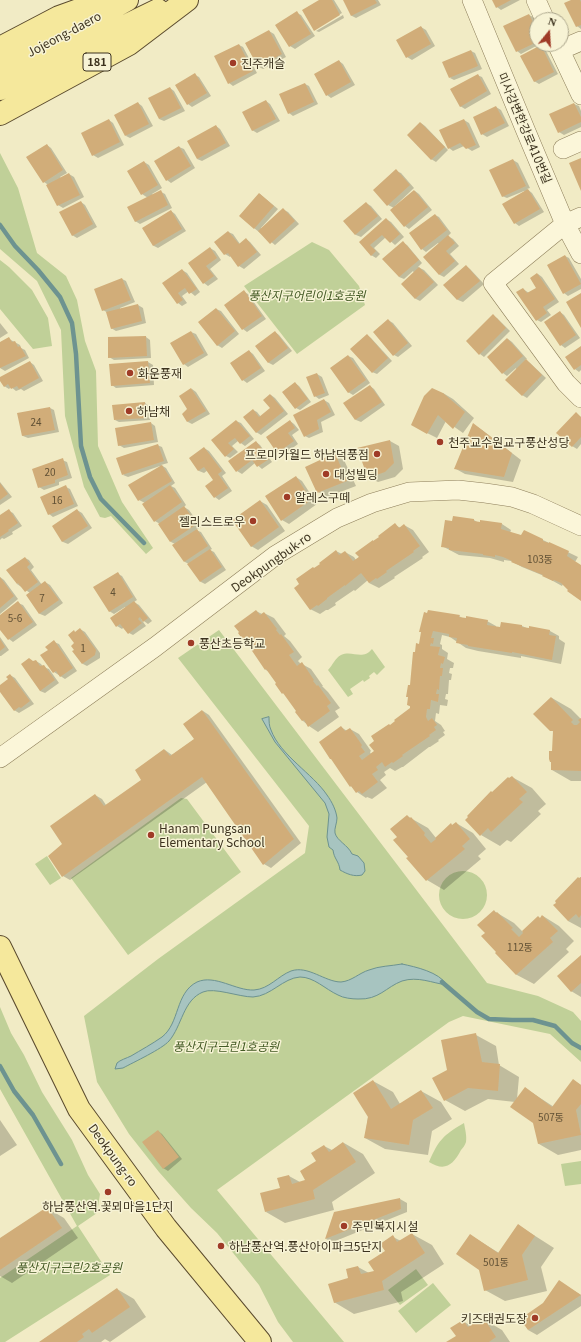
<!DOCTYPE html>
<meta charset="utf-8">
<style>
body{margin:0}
#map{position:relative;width:581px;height:1342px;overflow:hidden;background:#f1ebc5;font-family:Georgia,serif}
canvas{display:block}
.north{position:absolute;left:529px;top:12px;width:40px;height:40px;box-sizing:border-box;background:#f7f3d5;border:1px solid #aca68c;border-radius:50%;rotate:18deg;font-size:11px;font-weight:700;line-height:16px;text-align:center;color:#3c321e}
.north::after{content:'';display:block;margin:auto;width:14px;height:18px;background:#9f3b27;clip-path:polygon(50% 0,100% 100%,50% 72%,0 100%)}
</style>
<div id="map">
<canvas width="581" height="1342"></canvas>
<div class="north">N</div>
</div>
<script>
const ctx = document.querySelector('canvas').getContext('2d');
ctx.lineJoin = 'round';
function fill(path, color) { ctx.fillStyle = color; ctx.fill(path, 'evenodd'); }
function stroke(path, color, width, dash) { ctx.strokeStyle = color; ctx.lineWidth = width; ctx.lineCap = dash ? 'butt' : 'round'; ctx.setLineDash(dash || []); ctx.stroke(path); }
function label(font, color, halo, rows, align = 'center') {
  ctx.font = font + ' Georgia,"Noto Sans KR",serif'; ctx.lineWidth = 3; ctx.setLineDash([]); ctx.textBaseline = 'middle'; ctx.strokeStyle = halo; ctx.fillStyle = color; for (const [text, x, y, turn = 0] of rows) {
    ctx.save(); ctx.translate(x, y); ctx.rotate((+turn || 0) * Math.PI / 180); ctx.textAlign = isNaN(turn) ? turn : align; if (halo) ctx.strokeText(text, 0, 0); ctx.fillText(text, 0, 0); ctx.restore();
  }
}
fill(new Path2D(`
 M0,153l18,35 19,65 29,23 11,24 8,41 11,30 2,75 24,56 31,46 -7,6 -35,-38 -6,2 -5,-1 -16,-30 -19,-71 -4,-86 -24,-49 -37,-32z
 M312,242l17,8 30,36 6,19 -68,49 -53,-68z
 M0,260l9,7 23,23 16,28 4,28 -19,3 -33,-40z
 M219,630l268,353 51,13 35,16 8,9v41l-31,-28 -87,-18 -14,6 -232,168 127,152h-51l-15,-20 -19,-37 -42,-52 -26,-25 -32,-36 -30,-38 -32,-52 -13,-66 74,-57 147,-106 4,-27 -131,-168z
 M372,649l13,18 -8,8 -3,-3 -5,4 1,2 -6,4 -1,-2 -13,9 3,5 -5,3 -20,-27c5,-5 7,-12 13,-15 12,-5 21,6 31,-6z
 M181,798l6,1 54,73 -113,83 -57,-77z
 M47,856l14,22 -11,7 -15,-21z
 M439 895a24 24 0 1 1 48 0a24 24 0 1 1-48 0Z
 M0,1007l11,26 13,22 18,37 30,48 16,35 12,19 -3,19 -19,13 32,49 -105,67h-5v-64l77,-52 -77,-137z
 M464,1123c1,6 3,13 2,19 -1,3 -3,6 -5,8 -8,15 -16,22 -32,12 9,-21 14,-27 35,-39z
 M581,1161v23l-16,2 -4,-22z
 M416,1269l12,16 -28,20 -12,-15z
 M433,1283l18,22 -35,28 -18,-22z`), '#c0d098');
const water = new Path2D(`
 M269,717c0,4 0,9 2,13 9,25 42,44 56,65 5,7 9,15 10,23 0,5 -3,11 -2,15 2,8 13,12 17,21l6,2 6,7 1,8 -3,4c-8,2 -15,-1 -22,-5 -1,-9 -6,-11 -7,-20l-4,-3 -2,-10 2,-23 -4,-11 -50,-61 -13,-23z
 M402,964c14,3 37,8 45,21 -15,-2 -29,-9 -45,-4 -16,6 -23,19 -44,18 -6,0 -15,-1 -20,-4 -13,-6 -24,-18 -38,-18 -17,1 -29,19 -47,20 -14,0 -39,-10 -50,-5 -20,8 -21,34 -34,49 -7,8 -35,21 -46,27l-8,1c1,-2 1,-4 2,-6 3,-3 10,-5 14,-7 10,-6 21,-12 31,-19 18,-14 13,-44 35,-55 18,-8 39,9 57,8 15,-1 24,-14 37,-19 17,-6 34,11 50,11 11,-1 18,-9 28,-12 10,-4 22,-4 33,-6z`);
fill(water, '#a7c4c0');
stroke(water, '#6d9390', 1);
fill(new Path2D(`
 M321,0h13l8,13 -26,15v2h-1z
 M344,0h34l3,5 -25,13 -4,-2z
 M493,0h27l-19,10 -4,-3z
 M573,0h8v29l-4,-3z
 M297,13l4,2 14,21 -20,13 -5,-3z
 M343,15l1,3 -25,14 -3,-1z
 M529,15l4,2 4,8v19h4l-3,1 7,4 13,25 -19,10 -5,-3 5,-34 -1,-2 -17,9 -4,-3z
 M421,27l5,3 9,16 -23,14 -5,-3z
 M269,31l5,3 12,23 -23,12 -4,-2 -13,-23z
 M239,45l4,2 14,26 -24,13 -4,-3z
 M471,51l4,2 7,16 -28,11 -4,-2z
 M339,61l4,3 12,21 -24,13 -4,-3z
 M195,75l4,2 12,19 -19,11 -4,-3z
 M477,75l5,2 9,17 -26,15 -5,-3z
 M305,84l4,2 9,18 -25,12 -4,-3z
 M170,88l4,3 11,20 -21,10 -5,-2z
 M266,101l4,3 10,17 -23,12 -5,-3z
 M138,103l4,3 11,20 -23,12 -4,-2z
 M574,104l5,2 2,5v16l-17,8 -5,-3z
 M496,107l5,3 8,16 -22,11 -5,-3z
 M109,120l4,3 11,22 -26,13 -5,-3z
 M464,120l5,3 11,24 -8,4 -8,-5 -11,5 -4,-3z
 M421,123l4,3 23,24 -12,12 -5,-3z
 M216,126l4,3 10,17 -28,15 -5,-2z
 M47,145l4,3 16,25 -7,4 1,1 8,-4 5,3 10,20 -21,11 -5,-3 -11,-21 -3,-2z
 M179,147l5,2 11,19 -24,15 -4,-3z
 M513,160l5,3 12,25 -3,1 5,4 12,19 -25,14 -4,-3 10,-31 -1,-1 -17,7 -5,-2z
 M144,162l5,3 13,23 -10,6 1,1 8,-3 4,2 7,14 -32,16 -5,-3 13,-23 -6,-4z
 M396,171l5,2 13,15 -19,18 1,1 19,-16 4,3 13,16 -23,19 -4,-3 -13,-16 2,-2 -6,-3z
 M260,194l18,15 -17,19 1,1 22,-19 4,2 11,12 -24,21 -21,-17z
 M81,202l4,3 12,22 -20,11 -5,-3z
 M366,203l5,3 11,13 -21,18 -5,-2 -11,-14z
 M171,211l4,3 11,17 -28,17 -4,-2 -11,-18z
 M435,215l4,2 12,16 -3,3 5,3 6,7 -9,8 9,10 -15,13 -4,-2 -16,-18 15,-13 -1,-1 -12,9 -4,-3z
 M386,219l5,3 13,15 -9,8 -9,-8 -12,11 6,6 -4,4 -5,-3 -11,-13z
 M228,232l5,2 7,10 6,-5 4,3 11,13 -17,14 -5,-3 -8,-10 -1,1 -5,-3z
 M403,243l4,2 15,18 -4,4 6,3 14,15 -18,16 -4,-2 -14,-15 12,-11 -1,-2 -9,8 -5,-2z
 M210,248l5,3 6,9 -11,9 8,10 -10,7 -4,-3 -15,-19z
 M565,256l4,2 12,21v10l-13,7 -4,-3z
 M466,266l4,3 14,15 -21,18 -5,-2 -13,-15z
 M182,270l5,3 13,19 -5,4 -6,-5 -7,5 5,7 -5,3 -4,-3 -14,-19z
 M538,274l4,3 17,25 -12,8 4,5 -10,7 -4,-2 -14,-31 6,4 8,-5z
 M122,279l4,2 9,21 -15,6v1l18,-4 5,3 3,15 -30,8 -5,-3 -3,-15 -5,-3z
 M244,292l4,2 18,25 -19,13 -4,-3 -18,-24z
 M216,309l5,2 18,23 -17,14 -5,-3z
 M560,312l4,3 16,23 -15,10 -4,-3z
 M493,316l4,2 13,13 -26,26 -4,-3z
 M388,320l5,3 19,23 -14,11 -4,-2z
 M0,323l8,10 -8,5z
 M191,332l5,2 12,21 -20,12 -4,-3 -13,-20z
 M275,332l4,3 13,16 -19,14 -4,-2 -13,-17z
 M367,335l4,3 21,23 -15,13 -5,-2z
 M146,337l4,3 1,18 -37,2 -5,-3z
 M9,339l11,6 1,3 4,2 4,8 -24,13 -5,-3v-25z
 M508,339l4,3 15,17 -2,1 5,3 16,15 -19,20 -5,-3 -6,-27 -9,8 -4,-3z
 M581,347v23l-2,2 -4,-3z
 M249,351l4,3 12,17 -18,12 -4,-3z
 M348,356l5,2 17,25 -17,12 -5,-3z
 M30,362l4,3 9,16 -19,10 -3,-2 -5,2 -5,-4 -2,2 -5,-3 -4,-8z
 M148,362l5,3 1,20 -38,3 -4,-3 -2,-20z
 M317,374l5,3 7,18 -10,4 -4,-3z
 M295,383l4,3 12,16 -11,8 -4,-2z
 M370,386l4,3 11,16 -24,17 -5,-2 -11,-16z
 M192,389l4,3 14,22 -18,10 -4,-2 -5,-7 5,-6z
 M443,393l10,6 21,19 -11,15 -17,-12 -9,17 -16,-8z
 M271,395l4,3 13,16 -27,21 -5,-3 -3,-22 4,2 4,5 10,-9z
 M324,400l5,3 6,12 -14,7 2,10 -14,6 -4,-2z
 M145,403l4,3 1,14 -31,2 -4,-2z
 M50,408l4,2 5,22 -31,6 -5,-2 -4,-22z
 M576,414l5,3v27l-4,5 -5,-3z
 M236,421l5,2 13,16 -9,7 -7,-5 -6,5 6,6 -8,6 -4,-2 -13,-16z
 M290,421l4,3 5,6 -7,5 6,9 -15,11 -5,-3 -11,-14z
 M151,423l4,3 3,16 -34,6 -5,-3z
 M473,424l9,6 39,30 -8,22 -48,-8 -9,-5z
 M390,441l9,5 4,23 -8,8 -17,5 -10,-5z
 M256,442l4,3 12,17 -10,7 -7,-6 -13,11 -5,-3z
 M157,445l5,2 6,16 -7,2 5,3 9,15 -4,3 4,2 11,17 -2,2 5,3 12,17 -5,3 5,2 11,17 -2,1 4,2 12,18 -21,14 -4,-2 -12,-18 -4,-2 -10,-18 -4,-2 -11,-18 -5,-3 -10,-18 -6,-3 21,-34 -32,11 -5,-2z
 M204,448l5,3 17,22 -4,3 10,15 -13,9 -4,-3v-17l-7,-10 -4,3 -5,-2 -9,-13z
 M335,454l9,6 12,26 -29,11 -9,-5z
 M62,460l5,2 5,16 -13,4v3l-15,5 -5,-3z
 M296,477l6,4 15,23 -28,20 -7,-4z
 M0,482l12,15 -12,8z
 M66,487l4,2 8,17 -25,11 -4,-3z
 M260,501l7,4 18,26 -27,19 -7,-4z
 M77,510l5,3 10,15 -24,16 -5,-2 -10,-16z
 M9,511l4,2 9,13 -10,6 1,2 -9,5 -2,-1 -2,2v-24z
 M474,520l3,2 25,2 9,6 -1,3 33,7 35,17 -3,5 6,4v34l-18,-16 -1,2 -18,-10 -22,-9 -11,-6 -7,-1v2l-14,-4 -31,-3 -17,-9z
 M395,525l6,3 3,-3 9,5 16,22 -7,5 1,1 -29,19 1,1 -16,10 -10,-5 -1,-3 -13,11 -1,-1 -19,13 1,2 -8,5h-2l-6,4 -10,-5 5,-40 21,-18 6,3 3,-2 9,5 2,3 18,-18z
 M25,558l4,2 5,7 -3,3 11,15 3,-3 5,3 13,18 -18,13 -5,-2 -13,-19 3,-2 -13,-9z
 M118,574l4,2 15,24 -3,2 5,3 13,16 -4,3 -7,-5 5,7 -13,9 -4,-2 -5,-6 -2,2 -5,-3 9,-18 -1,-1 -11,7 -5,-3z
 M0,577l4,3 14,19 -18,15z
 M18,603l5,2 14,20 -24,17 -4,-3 -9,-11v-12z
 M256,611l6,3 2,-1 10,5 12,16 -2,2 6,5 12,16 -4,4 3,3h1l9,5 12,17h-1l6,6 12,16 -5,3 4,6 -21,15 -9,-6 -6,-5 -17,-26 -3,-2 -6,-8 1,-2 -9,-11 -3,-2 -17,-26 -4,-2z
 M459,616l5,3 23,2 9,5v2h5l1,-5 20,3 7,3 1,-2 20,4 9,5v3l6,4 -4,21 -40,-8v2l-43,-7 -12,-3 -16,-11 -8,-2 -2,9 2,1v4l6,4 -1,6 7,4 -1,5h-3l-1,5 3,1 -1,6h-2l-1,14h-2l-1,5 3,1 -1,6 -7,-1 -1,9 -3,-1 -1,8 6,4 4,6 -2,1 2,3 -7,5 1,1 -9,6h-1l-26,20h-1l-7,4 -5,-3 -6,4 2,3 -6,5 7,8 -15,11 -5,-2 -1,1 -9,-6 -6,-6 -10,-59 6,4 3,-2 9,5 12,17 -1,1 1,2 4,-2 15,-26 21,-17v-2l-3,-2 8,-52 4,-8 2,-13h-2z
 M80,629l5,3 15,21v5l-13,8 -4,-2 -9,-13 1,-1 1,-17z
 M0,637l9,13 -8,6h-1z
 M54,642l5,2 18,27 -12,8 -11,-7 -5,-22z
 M36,661l5,3 2,3 6,2 10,14 -14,10 -5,-2 -6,-29z
 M10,675l5,3 19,26 -15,9 -5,-3 -14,-20v-4l9,-7z
 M552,698l19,11 10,10v62h-10l-19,-11 2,-38 -3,-2z
 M203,711l6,4 92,128 -30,25 -7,-4 -57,-82 -137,98 -7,-4 1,-31 31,-50 7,4 4,6 37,-25 22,-30 7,5 23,-16z
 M512,777l20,11 14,16 -8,7 3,3 -30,28 -4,-2 -7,6 -19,-11 28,-56z
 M407,816l21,12 8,10 16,-13 1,1 3,-3 17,10 13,16 -8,7 3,3 -37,31 -17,-10 -18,-23 -11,-20z
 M581,877v51l-13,-7 3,-35z
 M494,911l20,12 9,9 20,-16 16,10 15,15 -8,8 3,3 -35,32 -17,-9 -21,-22 2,-1 -12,-19z
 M581,956v41l-10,-6z
 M476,1035l20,11 3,19 20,12 -2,22 8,-11 29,19 19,-27 8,5v65l-23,5 -19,-11 -5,-21 -19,-21 -27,-3 -23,12 -20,-11 3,-29z
 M373,1081l20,11 7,12 21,-13 20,11 11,17 -20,12 -4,24 -43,-6 -20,-11z
 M0,1120l17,25 -17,11z
 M158,1131l4,3 20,25 -14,12 -5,-3z
 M344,1143l19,11 12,19 -43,29 2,8 -49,13 -19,-11 23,-36 11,6 7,-1 11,-20 6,-15 8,4z
 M400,1199l7,4v9l-74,30 -7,-3 9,-26z
 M47,1208l17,10 14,20 -66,45 -12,-7v-37z
 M518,1225l36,23 -13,19 6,24 -42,10 -20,-11 -15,-55 29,18z
 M412,1234l20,11 12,19 -43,28 2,9 -49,13 -20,-12 24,-35 11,6 7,-1 11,-20 6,-15 8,4z
 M568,1287l13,8v11l-44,29 -9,-5z
 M117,1289l17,10 12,18 -36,25 -5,-3 -4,3h-61z
 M483,1319l19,11 8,12h-62l9,-6 6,-15 8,5z`), '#0003');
stroke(new Path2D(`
 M0,225l15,21 23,24 22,27 12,26 4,31 5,92 9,31 11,22 43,44
 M442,982l35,30 12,7 23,1h21l22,6 17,17 9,5
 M0,1066l14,25 19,24 28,49`), '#6d9390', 4.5);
fill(new Path2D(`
 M319,0h13l8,15 -26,16 -12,-21z
 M343,0h32l2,3 -26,13z
 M492,0h19l-15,8z
 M571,0h9l1,2v23l-5,2 -12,-24z
 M297,11l14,23 -22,13 -14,-22z
 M529,14l8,16v12l-21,10 -13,-26z
 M421,26l10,18 -25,14 -10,-18z
 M269,30l13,24 -24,13 -13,-24z
 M239,44l14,27 -25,13 -14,-28z
 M541,45l13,27 -20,10 -14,-26z
 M471,50l7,16 -29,12 -7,-16z
 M339,60l12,22 -25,14 -12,-22z
 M195,73l12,20 -20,12 -12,-20z
 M478,74l9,17 -27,16 -10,-18z
 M305,83l9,19 -26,12 -9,-20z
 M170,87l11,21 -22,11 -11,-21z
 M266,100l10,19 -24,12 -10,-19z
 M138,102l11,22 -24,12 -11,-21z
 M574,103l7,14v5l-23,11 -9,-19z
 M496,106l9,17 -24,12 -8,-18z
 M109,119l11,23 -28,14 -11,-23z
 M464,119l12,26 -10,4 -6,-6 -12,6 -9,-19z
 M420,122l25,25 -14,13 -24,-25z
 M216,125l10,18 -29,16 -10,-18z
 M47,144l16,26 -20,13 -17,-26z
 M179,146l12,20 -25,15 -12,-20z
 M581,158v33l-12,-28z
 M513,159l13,27 -24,11 -13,-27z
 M144,161l14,24 -17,10 -14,-24z
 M396,169l14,16 -23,21 -14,-16z
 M69,173l11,22 -23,11 -11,-21z
 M528,189l12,20 -26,15 -12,-20z
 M161,190l7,15 -33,17 -8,-15z
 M414,190l14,17 -24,20 -14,-17z
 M259,193l15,13 -20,23 -15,-13z
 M81,201l12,23 -21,12 -13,-24z
 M366,202l12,14 -23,19 -12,-14z
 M283,208l12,13 -25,23 -12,-13z
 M171,210l11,19 -29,17 -11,-18z
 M435,214l12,16 -26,20 -12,-17z
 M386,218l14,16 -10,9 -8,-8 -12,10 6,6 -5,5 -12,-14z
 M228,231l11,13 7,-6 11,14 -19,15 -10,-14 -4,2 -10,-13z
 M448,235l7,8 -9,8 9,10 -16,14 -16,-18z
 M403,241l16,19 -20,17 -17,-18z
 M210,247l7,11 -11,8 8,10 -11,8 -15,-21z
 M565,255l16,29 -18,10 -16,-29z
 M466,265l14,16 -23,19 -14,-15z
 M419,267l15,15 -19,17 -14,-15z
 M182,269l15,20 -8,5 -4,-6 -7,5 5,7 -6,4 -15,-21z
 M537,273l18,26 -12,8 4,6 -11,8 -20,-29 7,-4 4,5 9,-5 -6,-10z
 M122,278l9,22 -29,11 -8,-22z
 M244,290l18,26 -20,14 -18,-25z
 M581,293v35l-15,-26z
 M138,304l4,17 -31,8 -5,-17z
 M216,308l19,23 -18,15 -19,-24z
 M560,311l16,24 -16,11 -16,-24z
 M493,314l13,14 -27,27 -13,-14z
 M388,319l20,24 -15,13 -20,-24z
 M191,331l13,22 -21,12 -13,-22z
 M275,331l13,17 -20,15 -13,-17z
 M367,334l21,24 -16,15 -22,-24z
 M146,336l1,20 -39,2v-21z
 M9,337l3,5 3,-1 3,6 2,-1 6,10 -26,12v-26z
 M507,338l16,18 -21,18 -15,-17z
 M581,346v19l-7,5 -9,-13z
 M249,350l12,18 -19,13 -12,-18z
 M348,355l18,25 -18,13 -18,-25z
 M526,359l16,16 -20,21 -17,-16z
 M30,361l9,17 -20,11 -2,-3 -6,3 -3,-5 -4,3 -4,-6v-4z
 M148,361l2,22 -39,3 -2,-22z
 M317,373l8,20 -11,4 -8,-20z
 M295,382l13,17 -13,10 -13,-17z
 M370,385l12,17 -27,18 -12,-17z
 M191,388l15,23 -19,11 -5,-8 5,-5 -8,-13z
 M432,388l11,5 22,19 -12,17 -15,-14 -11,19 -16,-9 13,-29z
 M270,394l14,17 -28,22 -13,-16 10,-8 6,8 11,-9 -7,-8z
 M324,399l7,13 -14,8 2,9 -15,8 -11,-22z
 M145,402l1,16 -32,2 -2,-15z
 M50,407l5,23 -33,6 -5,-23z
 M576,412l5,5v20l-9,10 -16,-14z
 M236,420l14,16 -10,8 -5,-6 -7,5 6,6 -9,8 -14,-17z
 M290,420l5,8 -7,5 6,8 -17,12 -11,-16z
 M151,422l3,18 -36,6 -3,-18z
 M473,423l39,30 -8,24 -50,-8z
 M390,440l4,23 -9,9 -17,6 -11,-30z
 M256,441l13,18 -12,8 -5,-7 -16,12 -8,-11z
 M158,444l6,17 -42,14 -6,-17z
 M204,447l18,24 -4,3 10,14 -14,10 -9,-12 8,-6 -9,-13 -6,4 -9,-13z
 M335,453l12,28 -30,12 -12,-26z
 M63,458l5,17 -13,5v3l-17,5 -6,-19z
 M162,465l10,16 -34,20 -10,-16z
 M296,476l15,24 -30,21 -16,-25z
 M0,483l8,11 -8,6z
 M66,485l8,19 -26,11 -8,-18z
 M170,485l12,17 -28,20 -12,-18z
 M260,500l19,27 -28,20 -19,-27z
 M184,506l13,18 -27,18 -12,-18z
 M9,509l9,14 -10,7 1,1 -9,6v-22z
 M77,509l11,17 -26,16 -10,-16z
 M453,516l21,3v2l6,1v-2l22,3 -1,6 20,6 3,-5 19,9v2l6,2v-1l20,9 -2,5 14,9v36l-14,-10 1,-1 -7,-7 -7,-3 -1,1 -11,-5 1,-1 -32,-13 1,-1 -9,-4 -8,-2v2l-12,-2v-1l-34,-4v-2l-8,-1 4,-27 7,1z
 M395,523l4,5 5,-4 16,22 -7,5 1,1 -28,19 1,1 -10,7 -1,-1 -7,5 -8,-10 -16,13v-1l-18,13v1l-9,7 -1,-1 -7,5 -16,-22 5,-4 -3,-5 17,-12 1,1 6,-4 -1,-1 17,-13 3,5 6,-4 8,10 6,-4 -4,-4 18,-13v1l6,-4 -1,-1z
 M197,529l11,17 -24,16 -12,-17z
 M210,549l12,18 -22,15 -13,-18z
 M25,557l5,7 -3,3 11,15 -13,10 -7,-9 -1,1 -11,-14z
 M118,572l15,25 -24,15 -16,-25z
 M0,577l14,19 -14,12z
 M45,581l14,19 -20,14 -13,-19z
 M18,601l15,21 -25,18 -8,-10v-15z
 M134,601l14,17 -5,4 -3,-5 -2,2 4,4 -14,11 -8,-10 -4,3 -6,-9z
 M256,610l4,5 4,-3 13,17 -1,1 4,5 1,-1 13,18 -5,3 8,11 5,-4 12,18 -1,1 4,5 1,-1 13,18 -4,3 3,5 -22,16 -4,-7 -2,1 -7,-9 1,-1 -13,-18 -1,1 -7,-10 1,-1 -10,-14 -1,1 -19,-28 -1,1 -7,-10 1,-1 -5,-6z
 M428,610l32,5 -1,2 7,1v-2l22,4 -1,5 13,2 1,-5 21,3v2l7,1v-2l21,4 -1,5 7,1 -4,24 -40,-8v1l-44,-7v-1l-12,-2 1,-5 -8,-1v-3l-16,-3 -2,7h3l-1,6 -2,-1 -1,3 10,1 -2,8 7,2 -2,7 -2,-1 -1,5h3l-1,8h-2l-1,14 -2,-1 -1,5h3l-1,8 -7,-2 -1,9h-3l-1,8 2,4 4,-3 5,7 -3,2 2,3 -7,5 1,1 -28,19 1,1 -10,7 -1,-1 -7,5 -3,-5 -6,5 2,3 -6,4 6,8 -16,12 -3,-3 -3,2 -5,-7 -1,1 -19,-28h-1l-11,-17 22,-16 4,5 5,-3 12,17 -1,2 4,5 -6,4 3,4 12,-9 -5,-6 5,-4 -3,-5 18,-12 1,1 5,-4 -1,-1 16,-12v-2l-3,-1 1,-8h-2l2,-12h2l3,-33h2l1,-9 3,1 2,-12h-2l5,-20 3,1z
 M80,628l16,22 -1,5 -13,9 -10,-13 2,-1 -3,-4 3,-3 -6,-8 6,-5 1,2z
 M0,639l5,8 -5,4z
 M54,640l19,28 -13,9 -4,-6 -3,2 -13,-18 8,-5 -3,-3z
 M29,658l4,3 3,-1 4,6 4,-1 11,15 -15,11 -19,-27z
 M10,674l20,27 -9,7 -2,-1 -5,4 -14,-19v-7l8,-6 -2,-2z
 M551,697l22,23 -2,2 3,3h3l3,-3 -2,-2 3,-2v53l-30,-1v-8h-1l-1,-3v-8h3l1,-20h-3l-17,-17z
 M202,710l92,129 -31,26 -61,-88 -140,100 -14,-21 14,-12 -12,-18 45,-32 9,12 37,-26 -6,-10 29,-21 6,7 24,-17 -11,-15z
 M512,776l15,16 -8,7 4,3 -32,30 -3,-4 -8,8 -15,-16 3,-3 -1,-1 24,-25 1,1 16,-15 1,1z
 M407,815l3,3 1,-1 14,16 -1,2 7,8 5,-4 -1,-1 16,-15 1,2 4,-3 14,17 -8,7 3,3 -39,32 -20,-23 2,-1 -15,-17 4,-3 -7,-8z
 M578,877l1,1 2,-1v38l-2,3 -3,-4 -8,7 -15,-16 3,-2 -1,-2z
 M494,910l2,3 1,-1 16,16 -2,1 8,8 4,-4 -1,-2 16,-15 2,2 2,-3 16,16 -8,7 3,4 -37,33 -21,-22 1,-1 -15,-16 4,-3 -8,-8z
 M581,955v28l-10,9 -14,-16z
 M476,1033l6,29 18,2 -2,27 -30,-3 -24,13 -12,-23 15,-8 -6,-30z
 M573,1079l8,6v19l-5,6 5,25 -43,9 -5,-21 -23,-16 15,-20 27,20z
 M373,1080l18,29 30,-19 12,18 -20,12 -4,25 -45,-7 4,-21 -15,-24z
 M158,1130l21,27 -16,12 -21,-27z
 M343,1142l13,20 -43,28 2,9 -50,13 -5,-19 20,-5 -3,-10 12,-3 3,9 13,-4 -5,-9 16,-10 -5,-8 13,-8 5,7z
 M400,1198l1,11 -76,30 9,-27z
 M47,1207l15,21 -62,42v-32z
 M518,1224l17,12 -13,19 6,25 -44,11 -5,-21 -23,-16 14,-20 28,19z
 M412,1233l13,20 -43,28 2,9 -50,13 -6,-19 20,-6 -2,-9 12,-3 3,8 13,-3 -6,-9 17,-11 -5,-7 13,-9 4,7z
 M559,1280l22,15 -53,35 -8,-11 23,-16z
 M117,1288l13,19 -38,26 -3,-4 -7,5 2,3 -7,5h-38z
 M483,1317l13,20 -7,5h-43l10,-6 -6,-8 13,-8 5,7z`), '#d1ad79');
const minor = new Path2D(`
 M472,0l53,129 40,95 16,30
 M536,0l9,20
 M557,44l24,51
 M560,50l21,-9
 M563,149l18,-8
 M581,217l-16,7 -72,59 73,100 15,15
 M0,758l155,-111 121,-92 61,-37 35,-15 37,-11 49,-2 27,3 27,4 21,7 48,22`);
const major = new Path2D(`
 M0,48l59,-31 45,-16
 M0,68l70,-36 57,-32
 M0,89l121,-61 37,-18
 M0,114l129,-70 58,-44
 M0,947l79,162 87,119 94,114`);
stroke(minor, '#8d7e5a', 20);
stroke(major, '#5b4b2e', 24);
stroke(minor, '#fbf6d9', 19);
stroke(major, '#f5e89c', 22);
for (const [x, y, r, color] of [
 [233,63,4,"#9f3b27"],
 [130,373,4,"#9f3b27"],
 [129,411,4,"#9f3b27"],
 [440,442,4,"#9f3b27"],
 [377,454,4,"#9f3b27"],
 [326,474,4,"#9f3b27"],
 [287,497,4,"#9f3b27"],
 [253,521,4,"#9f3b27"],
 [191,643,4,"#9f3b27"],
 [151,835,4,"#9f3b27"],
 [108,1192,4,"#9f3b27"],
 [344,1226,4,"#9f3b27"],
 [221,1246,4,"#9f3b27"],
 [535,1318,4,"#9f3b27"]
]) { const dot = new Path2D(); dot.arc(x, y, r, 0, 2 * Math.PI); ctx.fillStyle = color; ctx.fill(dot); stroke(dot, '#f7f3d5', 1.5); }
label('10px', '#615135', null, [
 ["24",36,422],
 ["20",50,472],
 ["16",57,500],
 ["103동",540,559],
 ["4",113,592],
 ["7",42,598],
 ["5-6",15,618],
 ["1",83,648],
 ["112동",520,947],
 ["507동",551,1117],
 ["501동",496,1262]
]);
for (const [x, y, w] of [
 [97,62,28]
]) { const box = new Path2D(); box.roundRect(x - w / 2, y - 9, w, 18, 3); ctx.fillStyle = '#f7f3d5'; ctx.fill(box); stroke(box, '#3c321e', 1); }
label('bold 11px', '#3c321e', null, [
 ["181",97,62]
]);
label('12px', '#3c321e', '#f7f3d5', [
 ["Jojeong-daero",64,34,-28],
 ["미사강변한강로410번길",525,128,67],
 ["Deokpungbuk-ro",271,562,-35],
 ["Deokpung-ro",113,1155,54]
]);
label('12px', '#3c321e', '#f7f3d5', [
 ["진주캐슬",241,63],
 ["화운풍재",138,373],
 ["하남채",137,411],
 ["천주교수원교구풍산성당",448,442],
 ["프로미카월드 하남덕풍점",369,454,"right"],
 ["대성빌딩",334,474],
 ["알레스구떼",295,497],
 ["젤리스트로우",245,521,"right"],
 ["풍산초등학교",199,643],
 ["Hanam Pungsan",159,828],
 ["Elementary School",159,842],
 ["하남풍산역.꽃뫼마을1단지",108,1206,"center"],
 ["주민복지시설",352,1226],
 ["하남풍산역.풍산아이파크5단지",229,1246],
 ["키즈태권도장",527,1318,"right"]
], 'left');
label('italic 12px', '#435a24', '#f7f3d5', [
 ["풍산지구어린이1호공원",307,295],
 ["풍산지구근린1호공원",226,1046],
 ["풍산지구근린2호공원",69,1267]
]);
</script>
